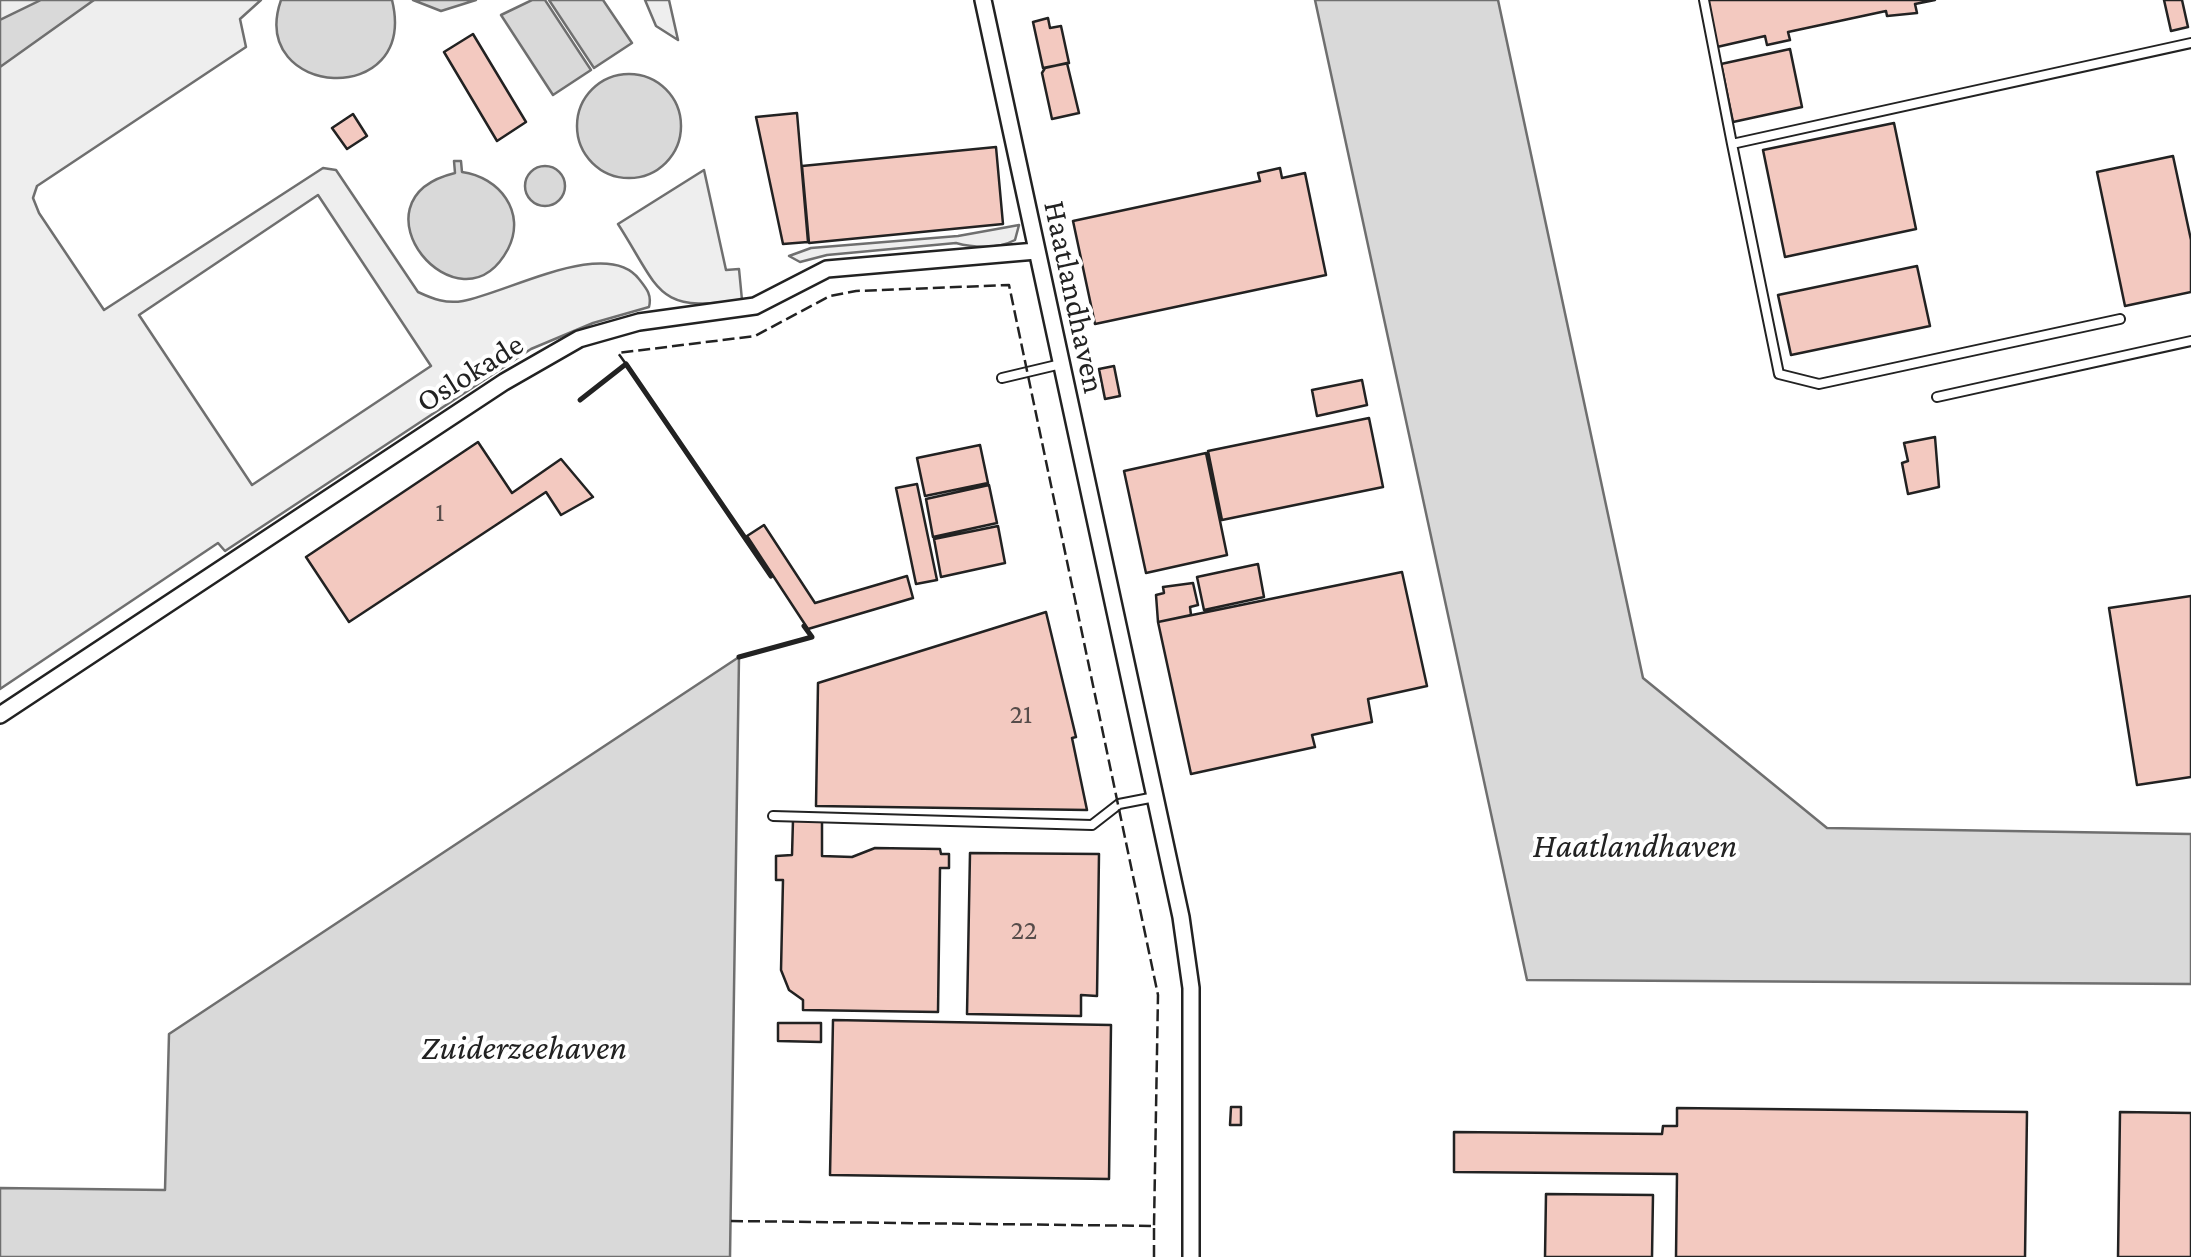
<!DOCTYPE html>
<style>
body{margin:0}
canvas{display:block;background:#fff}
</style>
<canvas width="2191" height="1257"></canvas>
<script>
const ctx = document.querySelector('canvas').getContext('2d');
ctx.lineJoin = 'round';
function fill(path, color) { ctx.fillStyle = color; ctx.fill(path, 'evenodd'); }
function stroke(path, color, width, dash) { ctx.strokeStyle = color; ctx.lineWidth = width; ctx.lineCap = dash ? 'butt' : 'round'; ctx.setLineDash(dash || []); ctx.stroke(path); }
function label(font, color, halo, rows, align = 'center') {
  ctx.font = font + ' "Crimson Pro",serif'; ctx.lineWidth = 8; ctx.setLineDash([]); ctx.textBaseline = 'middle'; ctx.strokeStyle = halo; ctx.fillStyle = color; for (const [text, x, y, turn = 0] of rows) {
    ctx.save(); ctx.translate(x, y); ctx.rotate((+turn || 0) * Math.PI / 180); ctx.textAlign = isNaN(turn) ? turn : align; if (halo) ctx.strokeText(text, 0, 0); ctx.fillText(text, 0, 0); ctx.restore();
  }
}
const green = new Path2D(`
 M0,0h261l-21,19 6,28 -209,139 -4,12 6,15 65,97 219,-142 13,2 82,122c15,7 28,12 45,9 46,-9 144,-64 176,-22 8,10 13,16 10,28l-56,16 -62,26 -306,202 -7,-8 -218,146zM318,195l113,171 -179,119 -113,-170z
 M645,0h24l9,40 -22,-14z
 M704,170l22,100 13,-1 3,31c-87,13 -81,-9 -124,-76z
 M1019,225l-4,15c-17,9 -41,8 -59,3l-129,12 -27,7 -11,-6 22,-8 147,-12z`);
fill(green, '#eee');
stroke(green, '#6f6f6f', 2.5);
const water = new Path2D(`
 M41,0h53l-94,67v-47z
 M281,0h111c27,110 -145,98 -111,0z
 M413,0h63l-35,11z
 M532,0h13l46,70 -38,25 -52,-80z
 M549,0h54l29,43 -38,25z
 M1315,0h183l145,678 184,150 364,6v150l-664,-4z
 M577 126a52 52 0 1 1 104 0a52 52 0 1 1-104 0Z
 M454,161h7l1,11c37,5 65,40 46,77 -48,90 -164,-49 -53,-76z
 M525 186a20 20 0 1 1 40 0a20 20 0 1 1-40 0Z
 M739,657l-9,600h-730v-69l165,2 4,-156z`);
fill(water, '#d9d9d9');
stroke(water, '#6f6f6f', 2.5);
const building = new Path2D(`
 M1707,0h228l-20,4 2,9 -30,3 -1,-5 -98,21 2,8 -23,5 -2,-9 -48,11z
 M2164,0h18l6,27 -17,4z
 M1048,18l2,10 11,-2 8,37 -26,5 -10,-46z
 M473,34l53,88 -29,19 -53,-89z
 M1790,49l12,58 -69,15 -12,-58z
 M1067,63l12,50 -27,6 -10,-46 3,-5z
 M797,113l11,129 -25,2 -27,-127z
 M353,114l14,22 -20,13 -15,-21z
 M1894,123l22,106 -131,28 -22,-107z
 M996,147l7,77 -194,19 -7,-77z
 M2173,156l18,84v52l-66,14 -28,-134z
 M1280,168l2,10 23,-5 21,102 -231,49 -22,-103 187,-40 -2,-8z
 M1917,266l13,60 -139,29 -13,-60z
 M1114,366l6,30 -15,3 -6,-30z
 M1362,380l5,25 -50,11 -5,-26z
 M1369,418l14,69 -161,33 -14,-69z
 M1935,437l4,50 -31,7 -6,-31 6,-2 -4,-18z
 M478,442l34,51 49,-34 32,38 -32,18 -15,-23 -197,130 -43,-65z
 M980,445l8,38 -63,13 -8,-38z
 M1206,453l21,102 -81,18 -22,-102z
 M917,484l20,96 -21,4 -20,-96z
 M989,485l8,38 -64,14 -7,-38z
 M764,525l51,78 92,-27 6,22 -105,31 -61,-93z
 M998,526l7,37 -64,14 -7,-38z
 M1258,564l6,33 -60,13 -7,-33z
 M1402,572l25,114 -59,13 4,23 -60,13 3,12 -124,27 -33,-152z
 M1193,583l5,22 -8,2 1,8 -33,7 -2,-27 8,-2 -1,-6z
 M2191,596v181l-54,8 -28,-177z
 M1046,612l30,125 -4,1 15,72 -271,-4 2,-123z
 M793,820l29,1v35l30,1 23,-9 65,1 1,5h8v14h-9l-2,144 -135,-2v-10l-14,-10 -8,-20 2,-90h-7v-24l16,-1z
 M970,853l129,1 -2,142 -16,-1v21l-114,-2z
 M833,1020l278,5 -2,154 -279,-4z
 M778,1023h43v19l-43,-1z
 M1231,1107h10v18h-11z
 M1677,1108l350,4 -2,145h-349l1,-83 -223,-2v-40l208,2 1,-8h14z
 M2120,1112l71,1v144h-73z
 M1546,1194l107,1 -1,62h-107z`);
fill(building, '#f3c9c0');
stroke(building, '#222', 2.5);
const lane = new Path2D(`
 M1704,0l28,144 459,-101
 M1732,144l47,230 40,10 301,-65
 M1002,378l59,-14
 M1937,397l254,-56
 M773,816l319,9 27,-21 36,-7`);
const street = new Path2D(`
 M983,0l198,917 10,71v269
 M0,715l504,-333 75,-43 60,-17 116,-16 72,-37 209,-18`);
stroke(lane, '#222', 12);
stroke(street, '#222', 20);
stroke(lane, '#fff', 8);
stroke(street, '#fff', 15);
stroke(new Path2D(`
 M626,364l-8,-11 137,-17 75,-40 26,-5 153,-6 149,710 -4,231
 M731,1221l423,5v31`), '#222', 2.5, [12, 5]);
stroke(new Path2D(`
 M580,400l46,-36 145,212
 M739,657l73,-20 -8,-11`), '#222', 5);
label('28px', '#564c4a', null, [
 ["1",440,512],
 ["21",1021,714],
 ["22",1024,930]
]);
label('32px', '#222', '#fff', [
 ["Haatlandhaven",1074,297,78],
 ["Oslokade",470,373,-32]
]);
label('italic 35px', '#222', '#fff', [
 ["Haatlandhaven",1635,846],
 ["Zuiderzeehaven",524,1048]
]);
</script>
